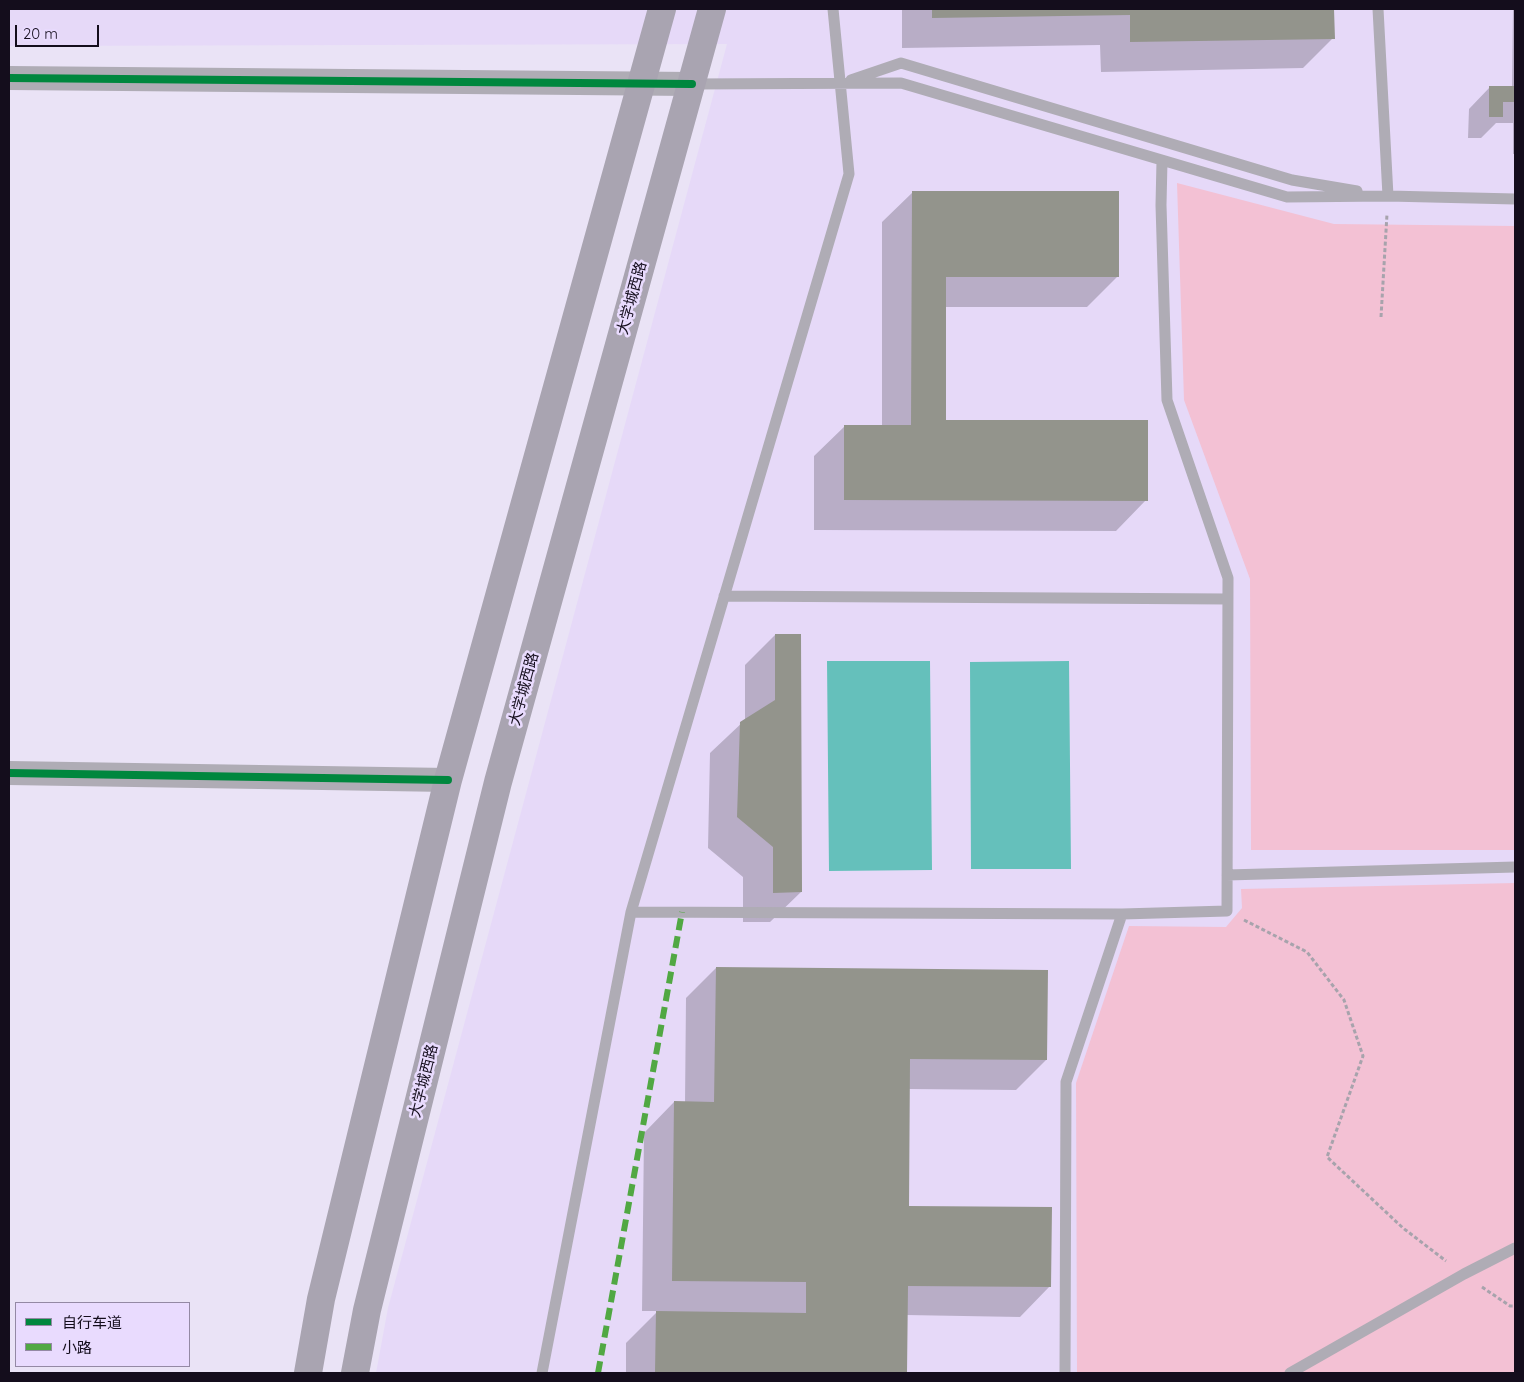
<!DOCTYPE html>
<meta charset="utf-8">
<style>
body{margin:0}
#map{position:relative;width:1524px;height:1382px;overflow:hidden;background:#eae3f6;font-family:Quicksand,"Noto Sans SC",sans-serif}
canvas{display:block}
.frame{position:absolute;inset:0;border:10px solid #140d1c;pointer-events:none}
.legend{position:absolute;left:15px;top:1302px;width:175px;height:65px;box-sizing:border-box;background:#e9dbfe;border:1px solid #9489a4;margin:0;padding:6px 9px;list-style:none;font-size:15px;color:#140d1c}
.legend li{display:flex;align-items:center;gap:10px;height:25px}
.legend b{width:25px;border:1px solid #9489a4}
.scale{position:absolute;left:15px;top:25px;width:84px;height:22px;box-sizing:border-box;border:2px solid #140d1c;border-top:0;padding-left:6px;font-size:15px;line-height:18px;white-space:nowrap;color:#140d1c;-webkit-text-stroke:4px #e9dbfe;paint-order:stroke}
</style>
<div id="map">
<canvas width="1524" height="1382"></canvas>
<div class="frame"></div>
<ul class="legend">
<li><b style="height:6px;background:#00873e"></b>自行车道</li>
<li><b style="height:6px;background:#51a843"></b>小路</li>
</ul>
<div class="scale">20 m</div>
</div>
<script>
const ctx = document.querySelector('canvas').getContext('2d');
ctx.lineJoin = 'round';
function fill(path, color) { ctx.fillStyle = color; ctx.fill(path, 'evenodd'); }
function stroke(path, color, width, dash) { ctx.strokeStyle = color; ctx.lineWidth = width; ctx.lineCap = dash ? 'butt' : 'round'; ctx.setLineDash(dash || []); ctx.stroke(path); }
function label(font, color, halo, rows, align = 'center') {
  ctx.font = font + ' Quicksand,"Noto Sans SC",sans-serif'; ctx.lineWidth = 5; ctx.setLineDash([]); ctx.textBaseline = 'middle'; ctx.strokeStyle = halo; ctx.fillStyle = color; for (const [text, x, y, turn = 0] of rows) {
    ctx.save(); ctx.translate(x, y); ctx.rotate((+turn || 0) * Math.PI / 180); ctx.textAlign = isNaN(turn) ? turn : align; if (halo) ctx.strokeText(text, 0, 0); ctx.fillText(text, 0, 0); ctx.restore();
  }
}
fill(new Path2D(`
 M9,9h1506v1364h-1139l12,-65 339,-1264 -718,2z`), '#e6d9f8');
fill(new Path2D(`
 M1177,183l157,41 181,2v624h-264l-1,-271 -66,-179z
 M1515,883v490h-438l-1,-290 53,-157 97,1 16,-19 -1,-19z`), '#f3c1d4');
fill(new Path2D(`
 M827,661h103l2,209 -103,1z
 M1069,661l2,208h-100l-1,-207z`), '#65c0bb');
fill(new Path2D(`
 M902,9h431v29l-30,30 -202,4 -1,-27 -198,3z
 M1513,9h2v145h-2v-31h-17l-15,15h-13l1,-29 21,-22 22,1z
 M913,192l204,85 -30,30h-142v114l201,79 -30,31 -302,-1v-74l31,-30h37v-204z
 M775,635l26,257 -31,30h-27v-45l-35,-29 2,-95 35,-33v-55z
 M716,968l330,92 -30,30 -107,-1 -1,119 142,78 -30,31 -114,-2v58h-280v-30l32,-32h-16l2,-178 30,-31 11,1 1,-105z`), '#0003');
fill(new Path2D(`
 M932,9h402l1,30 -205,3v-27l-198,3z
 M1489,86h26v16h-12v15h-14z
 M912,191h207v86h-173v143h202v81l-304,-1v-75h67z
 M775,634h26l1,258 -29,1v-46l-36,-30 3,-95 35,-22z
 M716,967l332,3 -1,90 -137,-1 -1,147 143,1 -1,80 -143,-1 -1,87h-252l1,-62 150,2v-31l-134,-1 2,-180 40,1z`), '#93948c');
stroke(new Path2D(`
 M1381,317l6,-103
 M1244,920l63,32 37,48 19,56 -36,101 76,71 43,33
 M1482,1287l28,19h5`), '#a7a3ac', 3, [4, 2.5]);
stroke(new Path2D(`
 M1378,9l10,187
 M851,80l50,-17 391,117 65,11
 M692,84l209,-1 386,114 101,-1 127,3
 M724,596l504,3
 M1227,875l288,-8
 M631,912l491,2
 M542,1373l89,-461 218,-738 -16,-165
 M1065,1373l1,-291 56,-168 105,-3 1,-333 -61,-178 -6,-195 1,-44
 M1290,1373l174,-99 51,-26`), '#afacb5', 11);
stroke(new Path2D(`
 M9,78l683,6
 M9,773l439,7`), '#afacb5', 24);
stroke(new Path2D(`
 M308,1373l13,-74 127,-519 214,-771
 M355,1373l12,-63 131,-528 214,-773`), '#a9a4b1', 28);
stroke(new Path2D(`
 M598,1373l84,-461`), '#51a843', 6, [12, 6]);
stroke(new Path2D(`
 M9,78l683,6
 M9,773l439,7`), '#00873e', 8);
label('15px', '#140d1c', '#e9dbfe', [
 ["大学城西路",632,298,-75],
 ["大学城西路",524,689,-75],
 ["大学城西路",424,1081,-76]
]);
</script>
